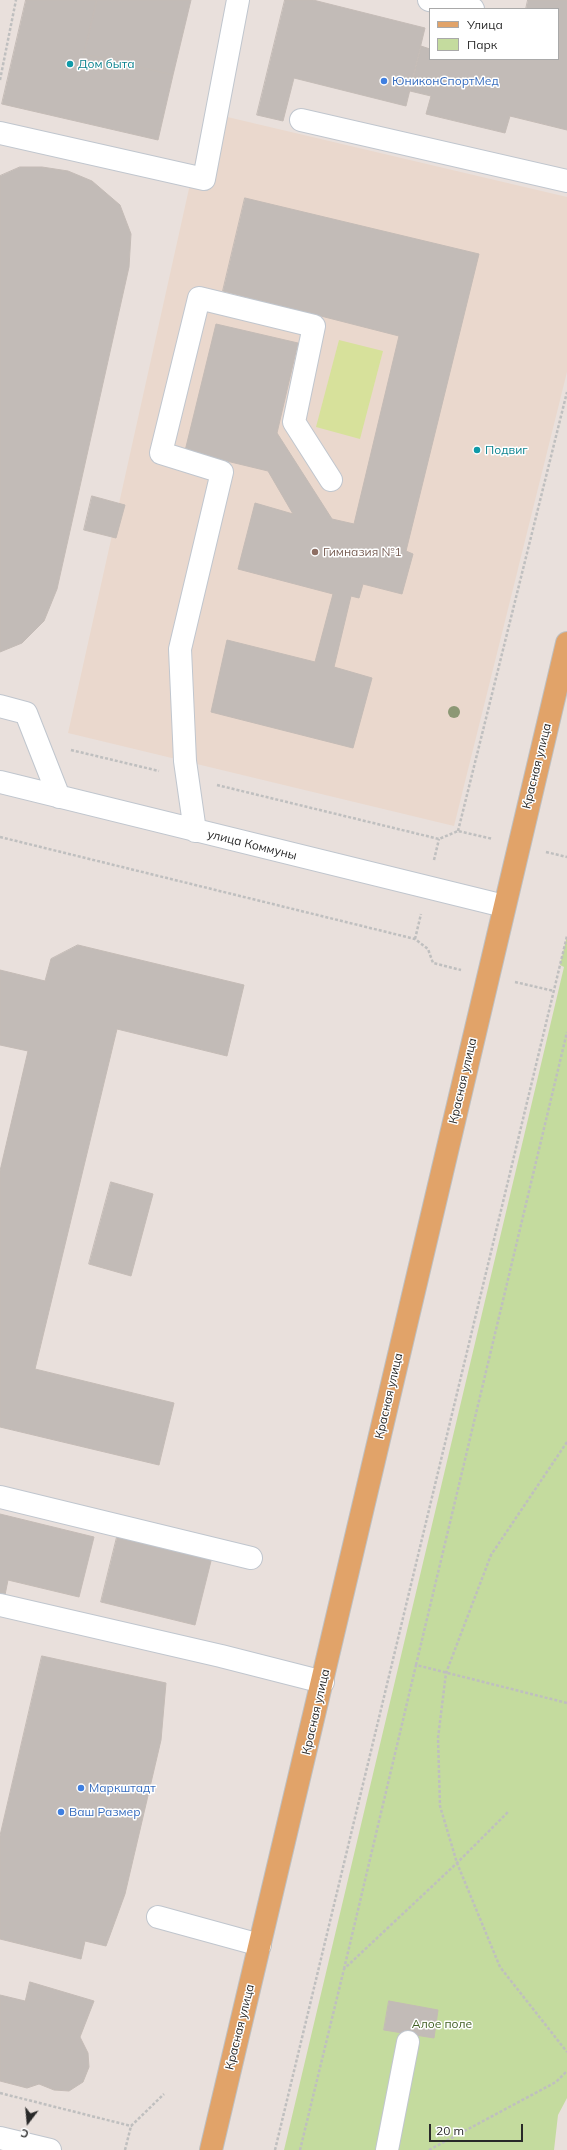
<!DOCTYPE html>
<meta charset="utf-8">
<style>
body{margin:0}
#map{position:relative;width:567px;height:2150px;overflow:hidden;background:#e9e0dc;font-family:Mulish,sans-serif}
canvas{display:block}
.legend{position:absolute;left:429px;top:8px;width:130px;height:52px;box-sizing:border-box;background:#fff;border:1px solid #a9a9a9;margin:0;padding:5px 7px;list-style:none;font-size:12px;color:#292929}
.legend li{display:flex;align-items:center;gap:8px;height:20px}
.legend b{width:20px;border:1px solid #a9a9a9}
.north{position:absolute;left:8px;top:2102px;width:40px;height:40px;-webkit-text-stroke:3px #fff;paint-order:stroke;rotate:196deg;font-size:11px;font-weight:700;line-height:16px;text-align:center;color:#292929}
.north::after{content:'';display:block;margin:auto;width:14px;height:18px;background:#292929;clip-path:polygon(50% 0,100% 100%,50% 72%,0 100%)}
.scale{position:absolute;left:429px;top:2124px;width:94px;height:18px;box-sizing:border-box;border:2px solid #292929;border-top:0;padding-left:5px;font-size:12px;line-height:14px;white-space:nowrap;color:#292929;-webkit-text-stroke:3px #fff;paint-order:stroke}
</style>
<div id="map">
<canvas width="567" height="2150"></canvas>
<ul class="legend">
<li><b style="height:5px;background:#e1a369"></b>Улица</li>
<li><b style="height:11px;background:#c4db9e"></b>Парк</li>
</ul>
<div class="north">С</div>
<div class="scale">20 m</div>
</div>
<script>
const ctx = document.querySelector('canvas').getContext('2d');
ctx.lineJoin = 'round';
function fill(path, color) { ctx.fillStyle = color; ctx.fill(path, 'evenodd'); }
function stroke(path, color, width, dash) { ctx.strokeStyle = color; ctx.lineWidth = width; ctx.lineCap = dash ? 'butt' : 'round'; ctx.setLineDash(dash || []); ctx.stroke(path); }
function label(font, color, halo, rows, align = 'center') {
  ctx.font = font + ' Mulish,sans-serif'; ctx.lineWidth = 3; ctx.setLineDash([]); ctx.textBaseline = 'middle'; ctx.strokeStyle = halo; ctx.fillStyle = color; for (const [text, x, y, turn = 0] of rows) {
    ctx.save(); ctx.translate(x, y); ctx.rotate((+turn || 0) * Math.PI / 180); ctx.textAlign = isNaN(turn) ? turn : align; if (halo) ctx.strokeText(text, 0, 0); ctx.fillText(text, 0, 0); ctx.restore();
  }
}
fill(new Path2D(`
 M206,112l361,85v175l-113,454 -386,-93z`), '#ead8cd');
fill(new Path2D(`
 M567,936v1162l-9,17 -4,35h-270l280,-1183 -4,-2z`), '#c4db9e');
fill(new Path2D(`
 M339,340l44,11 -23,88 -44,-12z`), '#d7e19b');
const building = new Path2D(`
 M26,0h71l-13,54 89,21 -15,65 -156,-36z
 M97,0h94l-18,75 -89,-21z
 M285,0h28l112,28 -19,78 -112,-28 -11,43 -26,-6z
 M528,0h39v130l-57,-14 -5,17 -79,-19 5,-18 -21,-5 11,-45 9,3v10h128v-50h-32z
 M20,167h22l26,4 24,10 28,24 11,29 -2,33 -72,322 -13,32 -22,22 -22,9v-476z
 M245,198l234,56 -73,297 7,3 -11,40 -39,-10 -4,14 -8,-2 -17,71 38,11 -19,70 -142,-36 16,-72 88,22 18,-68 -95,-25 17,-66 38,11 -25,-43 -83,-20 31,-127 82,19 -21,90 55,86 22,5 45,-188 -176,-45z
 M92,496l33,9 -9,33 -32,-8z
 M78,945l166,40 -17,71 -110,-27 -82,340 139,34 -15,62 -159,-38v-256l28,-120 -28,-6v-75l45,11 6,-22z
 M111,1182l42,12 -22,82 -42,-12z
 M0,1514l94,23 -15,60 -71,-17 -4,20 -4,-1z
 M118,1533l94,24 -17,68 -94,-23z
 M42,1656l124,27 -5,57 -36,154 -19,52 -21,-5 -4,18 -81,-20v-103z
 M30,1982l64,19 -14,36 8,16 1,14 -6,15 -14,9 -15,-1 -15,-6 -12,4 -27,-7v-86l25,6z
 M389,2001l49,9 -4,28 -50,-8z`);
fill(building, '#c2bbb7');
stroke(building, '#c4bbb6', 1);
const minor = new Path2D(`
 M429,0l44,9
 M301,120l266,61
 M0,133l204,46 34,-179
 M0,706l26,7 33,84
 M0,782l504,124
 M195,831l-10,-70 -5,-112 42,-177 -61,-19 38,-155 115,28 -20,96 37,58
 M0,1497l251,61
 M0,1605l221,51 102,26
 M158,1917l102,28
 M0,2138l50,12
 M387,2150l21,-108`);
const major = new Path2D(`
 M211,2150c120,-502 235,-1005 356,-1507`);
stroke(minor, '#c0c6ce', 24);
stroke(major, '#bfbfbf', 24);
stroke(new Path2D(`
 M0,80l16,-80
 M71,750l88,21
 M217,785l222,54 19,-8 35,8
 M458,831l109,-439
 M0,837l415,102 13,10 5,14 28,7
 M546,852l21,5
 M434,860l5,-21
 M415,939l6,-25
 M515,982l39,9
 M567,1442l-76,113 -45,118 -8,65 2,68 17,57 43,104 67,85
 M416,1665l151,-633
 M344,1969l72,-304 151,38
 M0,2093l131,33 33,-32
 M125,2150l6,-24
 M275,2150l292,-1214
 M300,2150l44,-181 113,-106 52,-52
 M429,2150l127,-68 11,-11`), '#bfbfbf', 2.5, [3, 2]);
stroke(minor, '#fff', 22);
stroke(major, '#e1a369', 22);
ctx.fillStyle = '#8c9875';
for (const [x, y] of [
 [454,712]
]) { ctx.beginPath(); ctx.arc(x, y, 6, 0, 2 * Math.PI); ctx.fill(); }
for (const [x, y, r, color] of [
 [70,64,4,"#0f9aa8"],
 [384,81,4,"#3f7fe0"],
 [477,450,4,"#0f9aa8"],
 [315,552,4,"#8d6e63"],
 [81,1788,4,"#3f7fe0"],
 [61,1812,4,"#3f7fe0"]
]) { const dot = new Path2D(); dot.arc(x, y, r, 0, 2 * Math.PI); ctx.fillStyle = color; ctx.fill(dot); stroke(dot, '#fff', 1.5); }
label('12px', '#0d838f', '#fff', [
 ["Дом быта",78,64],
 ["Подвиг",485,450]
], 'left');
label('12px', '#366cbe', '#fff', [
 ["ЮниконСпортМед",392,81],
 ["Маркштадт",89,1788],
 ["Ваш Размер",69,1812]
], 'left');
label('12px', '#785e54', '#fff', [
 ["Гимназия №1",323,552]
], 'left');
label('12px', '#292929', '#fff', [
 ["Красная улица",537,766,-76],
 ["улица Коммуны",252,845,14],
 ["Красная улица",463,1081,-77],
 ["Красная улица",389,1396,-77],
 ["Красная улица",316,1712,-77],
 ["Красная улица",240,2027,-76]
]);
label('12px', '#3f5d21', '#fff', [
 ["Алое поле",442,2024]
]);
</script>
